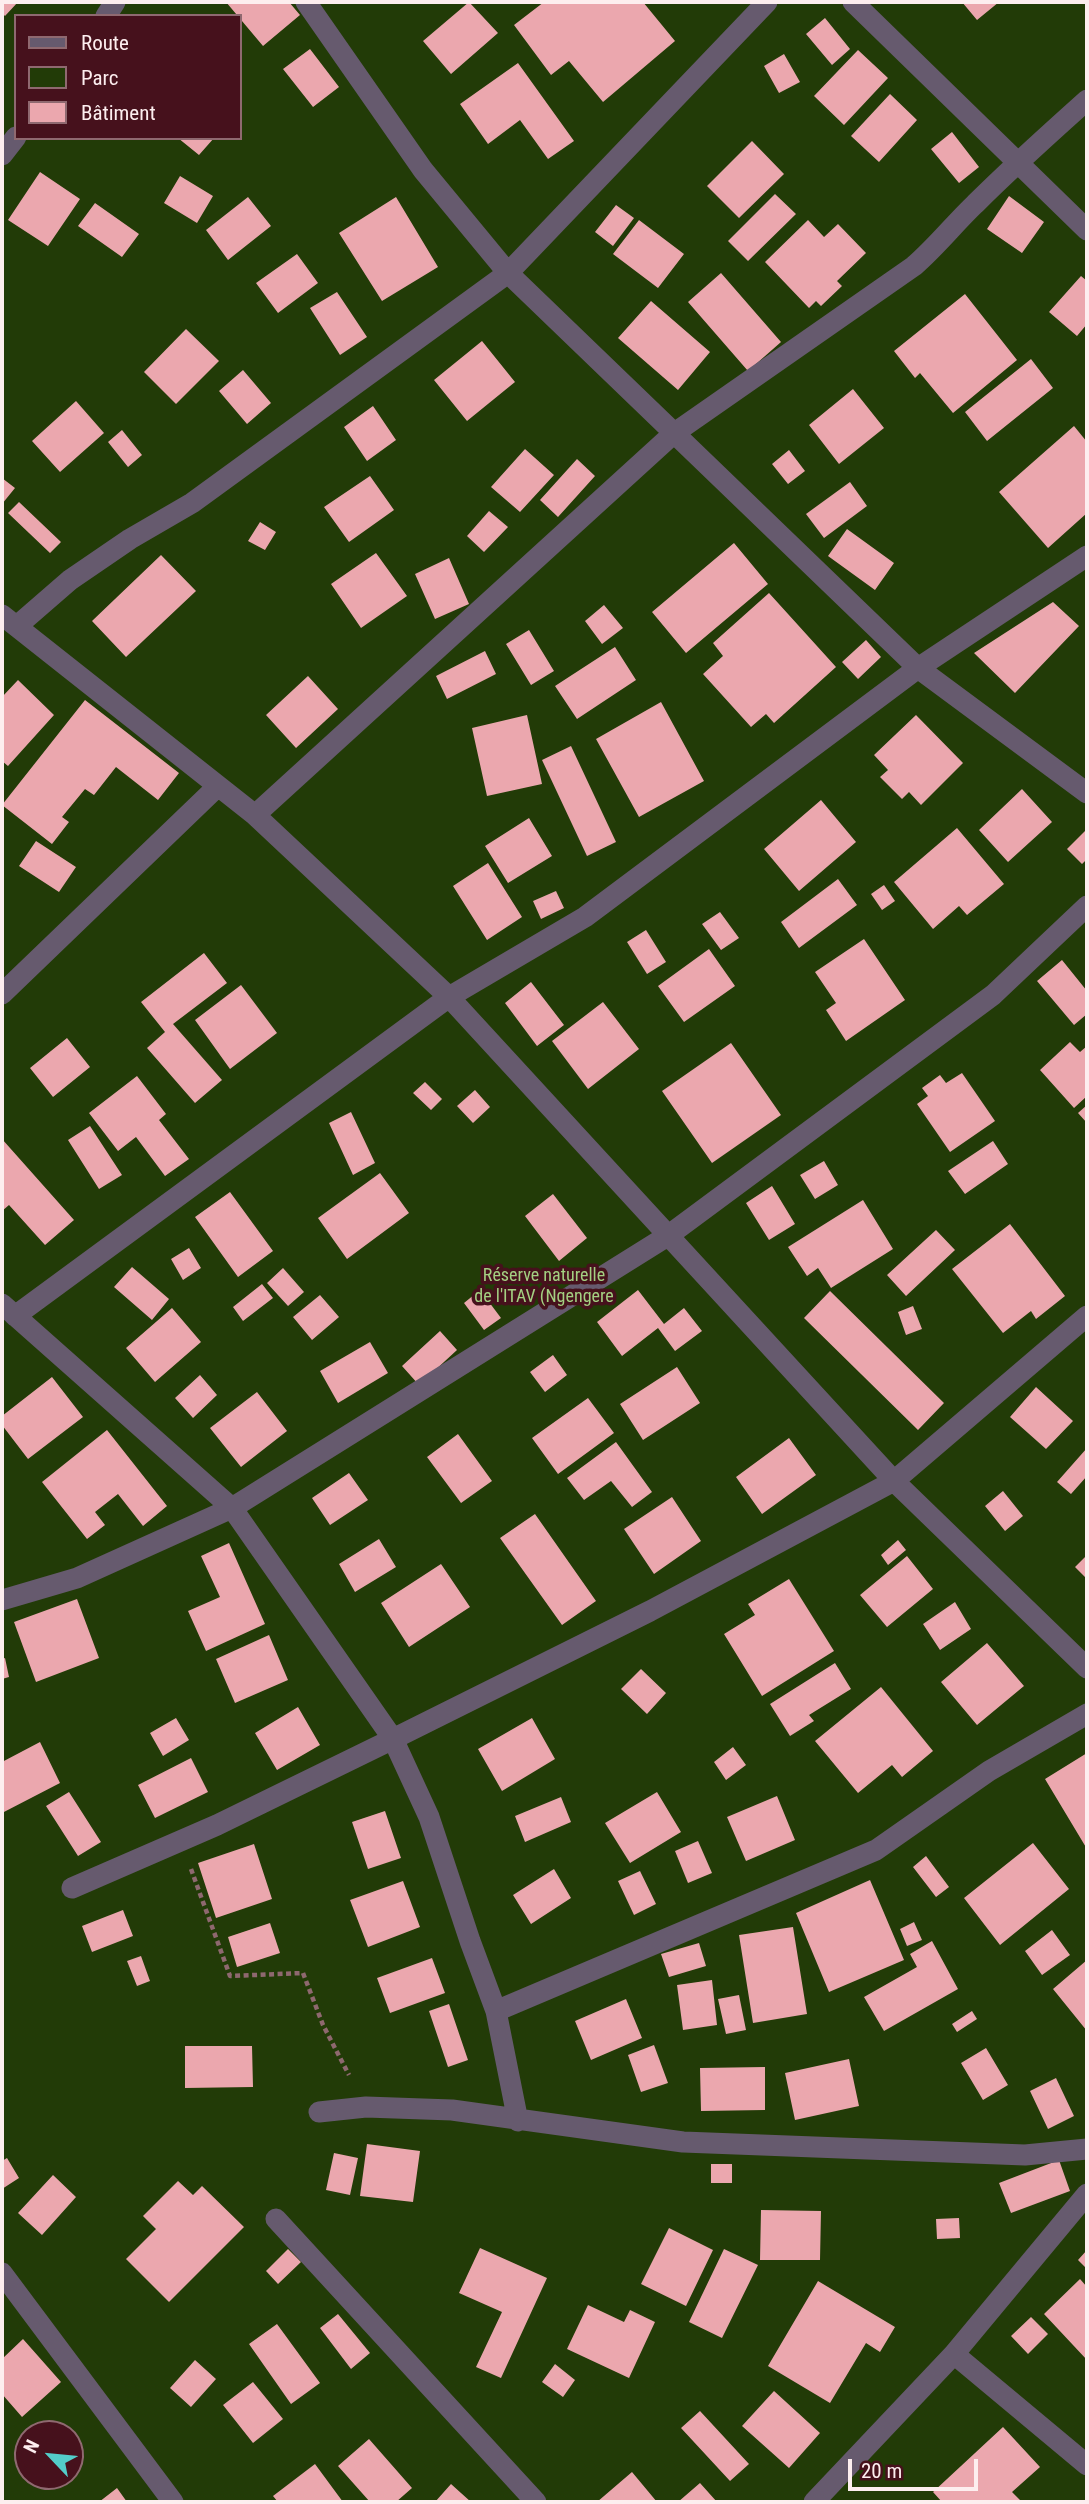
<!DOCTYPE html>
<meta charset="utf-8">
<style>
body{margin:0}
#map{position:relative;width:1089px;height:2504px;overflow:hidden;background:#46111c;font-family:"Roboto Condensed",sans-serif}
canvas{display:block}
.frame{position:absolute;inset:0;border:4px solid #fdeeef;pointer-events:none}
.legend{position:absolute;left:14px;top:14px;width:228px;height:126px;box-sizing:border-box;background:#46111c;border:2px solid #8f6970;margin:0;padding:9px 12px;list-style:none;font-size:21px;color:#fdeeef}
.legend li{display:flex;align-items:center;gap:14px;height:35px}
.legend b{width:35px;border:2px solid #8f6970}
.north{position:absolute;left:14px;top:2420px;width:70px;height:70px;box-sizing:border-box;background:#46111c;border:2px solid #8f6970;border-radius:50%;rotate:296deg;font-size:19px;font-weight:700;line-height:28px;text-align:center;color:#fdeeef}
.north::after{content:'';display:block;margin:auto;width:24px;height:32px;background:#53cdc9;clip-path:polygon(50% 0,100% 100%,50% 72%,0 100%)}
.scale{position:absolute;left:848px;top:2459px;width:130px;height:32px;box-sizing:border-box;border:4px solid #fdeeef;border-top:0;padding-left:9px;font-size:21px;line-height:24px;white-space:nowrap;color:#fdeeef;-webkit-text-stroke:5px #46111c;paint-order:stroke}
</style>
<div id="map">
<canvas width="1089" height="2504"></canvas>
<div class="frame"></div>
<ul class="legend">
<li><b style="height:9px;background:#665a6e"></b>Route</li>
<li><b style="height:19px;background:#223b07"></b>Parc</li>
<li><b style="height:19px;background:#eba7ae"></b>Bâtiment</li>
</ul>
<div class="north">N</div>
<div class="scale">20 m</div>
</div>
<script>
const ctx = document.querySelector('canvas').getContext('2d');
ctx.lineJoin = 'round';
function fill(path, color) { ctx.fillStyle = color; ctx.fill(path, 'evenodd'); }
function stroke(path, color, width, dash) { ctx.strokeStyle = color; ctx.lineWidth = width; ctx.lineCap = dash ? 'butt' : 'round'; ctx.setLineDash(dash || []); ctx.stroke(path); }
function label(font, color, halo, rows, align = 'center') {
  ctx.font = font + ' "Roboto Condensed",sans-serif'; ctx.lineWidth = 7; ctx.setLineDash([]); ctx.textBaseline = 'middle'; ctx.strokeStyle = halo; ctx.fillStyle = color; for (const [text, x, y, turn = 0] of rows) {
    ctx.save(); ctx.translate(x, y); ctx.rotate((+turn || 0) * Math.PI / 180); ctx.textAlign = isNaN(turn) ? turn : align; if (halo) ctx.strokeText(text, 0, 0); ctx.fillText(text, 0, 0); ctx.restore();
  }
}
fill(new Path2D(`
 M2,2h1085v2500h-1085zM16,16h224v122h-224zM28,2434h42v42h-42z`), '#223b07');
fill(new Path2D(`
 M2,2h16l-13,14 -3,-3z
 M226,2h63l11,13 -37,31z
 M469,2l29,31 -47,41 -28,-33z
 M544,2h99l32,39 -72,61 -34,-41 -18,14 -37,-50z
 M962,2h37l-22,18z
 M825,18l25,31 -18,16 -26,-31z
 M310,49l29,38 -26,20 -30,-38z
 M858,50l30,28 -44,47 -30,-29z
 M784,54l16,28 -21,11 -15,-27z
 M518,63l56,78 -26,18 -28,-39 -32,24 -28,-40z
 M890,94l27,26 -38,42 -28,-26z
 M952,132l27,35 -20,16 -28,-34z
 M178,138h36l-15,17z
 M752,141l32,33 -45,44 -32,-32z
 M40,172l40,27 -32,47 -40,-26z
 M180,176l33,20 -16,27 -33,-20z
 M775,194l21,20 -48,47 -20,-20z
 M1009,196l35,26 -22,31 -35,-24z
 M248,197l23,29 -43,34 -22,-30z
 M396,197l42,70 -56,34 -43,-68z
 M95,203l44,31 -17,23 -44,-31z
 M616,205l18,13 -21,28 -18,-14z
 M639,220l45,34 -26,34 -45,-34z
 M808,220l16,17 14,-13 28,29 -29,28 5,5 -21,20 -5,-5 -7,7 -44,-46z
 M297,254l21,29 -40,30 -22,-30z
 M721,273l60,69 -33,29 -60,-69z
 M1081,276l6,5v43l-10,12 -28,-24z
 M337,292l30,45 -27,18 -30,-47z
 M965,294l52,66 -64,53 -33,-40 -5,5 -21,-27z
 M651,301l59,51 -32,38 -60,-52z
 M186,329l33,32 -43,43 -32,-32z
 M482,341l33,41 -48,39 -33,-41z
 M1031,359l22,29 -66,53 -22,-29z
 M243,370l28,33 -24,21 -28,-33z
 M853,389l31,39 -45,36 -30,-39z
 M76,401l28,32 -44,39 -28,-31z
 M373,406l23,34 -29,21 -23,-34z
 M1074,426l13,16v71l-39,35 -49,-56z
 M122,430l20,25 -14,12 -20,-25z
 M525,449l29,26 -34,37 -29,-25z
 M789,450l16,21 -17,13 -16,-20z
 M577,459l18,17 -37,41 -18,-17z
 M370,476l24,34 -45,32 -25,-35z
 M2,478l13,10 -13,16z
 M850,482l17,24 -43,32 -18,-24z
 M19,502l42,40 -11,11 -42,-40z
 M489,511l19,16 -24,25 -17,-16z
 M260,522l16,10 -11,18 -17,-9z
 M847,529l47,34 -19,27 -47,-34z
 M734,543l34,41 -82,69 -34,-41z
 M376,553l31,43 -46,32 -30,-44z
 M161,555l35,36 -70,66 -34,-36z
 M449,558l20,46 -34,15 -20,-45z
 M769,593l67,74 -62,56 -8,-9 -15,13 -48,-53 20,-18 -10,-13z
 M1053,602l26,24 -64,67 -41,-40z
 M604,605l19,23 -21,16 -17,-23z
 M529,630l25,41 -23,14 -25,-41z
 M866,640l15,17 -23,22 -16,-17z
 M615,647l21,33 -59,39 -22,-33z
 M485,651l11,23 -49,25 -11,-23z
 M308,676l30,33 -42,39 -30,-33z
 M18,680l36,35 -46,51 -6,-5v-64z
 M85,700l94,73 -21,27 -42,-33 -22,28 -9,-6 -23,28 7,5 -17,22 -50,-39z
 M661,702l43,79 -65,36 -43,-78z
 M527,715l15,69 -55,12 -15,-68z
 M916,715l47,48 -42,42 -12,-13 -7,7 -22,-22 8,-7 -14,-15z
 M571,746l45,96 -29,14 -45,-96z
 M1022,789l30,33 -44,40 -29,-32z
 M821,800l35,42 -57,49 -35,-42z
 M529,818l23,38 -44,27 -23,-37z
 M957,828l47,56 -37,31 -8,-9 -26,23 -39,-47z
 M1085,831l2,28 -5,5 -15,-15z
 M36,841l40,26 -17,25 -40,-26z
 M488,863l34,54 -35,23 -34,-54z
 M838,879l19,26 -58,43 -18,-26z
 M884,885l11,16 -13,9 -11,-16z
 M556,891l8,17 -23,11 -8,-18z
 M720,912l19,26 -18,12 -19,-26z
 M646,930l20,32 -19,12 -20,-32z
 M864,939l41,61 -59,41 -20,-31 10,-7 -21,-31z
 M709,949l26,37 -51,36 -26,-36z
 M204,953l23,30 -54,41 49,56 -27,23 -48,-55 18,-16 -24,-30z
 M1062,960l25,31v23l-13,11 -37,-44z
 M531,982l33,43 -27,21 -32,-43z
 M241,985l36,48 -47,36 -35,-49z
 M603,1002l36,47 -51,40 -36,-48z
 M67,1038l23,29 -37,30 -23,-29z
 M1070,1042l10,10 7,-6v50l-13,12 -34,-38z
 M731,1043l50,72 -69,48 -50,-72z
 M962,1073l33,48 -45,31 -33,-48 11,-8 -6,-8 18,-13 6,8z
 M137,1076l29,38 -7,6 30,39 -24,17 -29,-39 -18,14 -29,-38z
 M425,1082l17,17 -11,11 -18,-17z
 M475,1090l15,17 -17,16 -16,-17z
 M1087,1105v18l-9,-10z
 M351,1112l24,51 -22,12 -24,-52z
 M90,1126l32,49 -23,14 -31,-49z
 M2,1139l72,81 -29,25 -36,-40 -7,6z
 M993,1141l15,23 -43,30 -17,-23z
 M824,1161l14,24 -23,14 -15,-24z
 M380,1173l29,40 -62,46 -29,-41z
 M772,1186l23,38 -26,16 -23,-37z
 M230,1192l43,59 -35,26 -43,-60z
 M553,1194l34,44 -28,23 -34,-45z
 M863,1200l30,49 -62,39 -13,-20 -11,8 -19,-29z
 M1010,1224l55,72 -29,23 -5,-8 -28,22 -51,-64z
 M936,1230l19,20 -49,46 -19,-21z
 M189,1248l12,20 -18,12 -12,-21z
 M132,1267l37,32 -17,21 -38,-33z
 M283,1268l21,24 -16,14 -21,-23z
 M262,1284l11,14 -30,23 -10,-14z
 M480,1290l21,28 -17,12 -20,-27z
 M638,1290l26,34 20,-16 18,23 -27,20 -17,-23 -36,28 -25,-34z
 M830,1291l114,112 -26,27 -114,-112z
 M320,1295l19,22 -27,23 -19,-23z
 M913,1306l9,23 -16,6 -8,-23z
 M172,1308l29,34 -46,40 -29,-34z
 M440,1331l17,19 -38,35 -17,-19z
 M370,1342l18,31 -50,30 -18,-32z
 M553,1355l14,20 -22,17 -15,-20z
 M677,1367l23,36 -57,37 -23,-36z
 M200,1375l17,20 -24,23 -18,-20z
 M52,1377l31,40 -55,42 -26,-34v-9z
 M1036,1387l37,34 -27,28 -36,-32z
 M257,1392l30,39 -46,36 -31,-39z
 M588,1398l26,35 -56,41 -26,-36z
 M107,1430l60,76 -24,20 -25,-32 -23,18 10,13 -18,14 -45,-57z
 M458,1434l34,47 -31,22 -34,-46z
 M789,1438l27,37 -54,39 -26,-37z
 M616,1442l36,50 -20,15 -21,-26 -27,19 -17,-22z
 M1087,1448v28l-16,18 -14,-12z
 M349,1473l19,27 -38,25 -18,-27z
 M1003,1491l20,25 -18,15 -20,-25z
 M672,1497l29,44 -47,33 -30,-45z
 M535,1514l61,87 -34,24 -62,-87z
 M379,1539l17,28 -41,25 -16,-28z
 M898,1540l8,10 -18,15 -7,-10z
 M229,1543l36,81 -59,27 -18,-40 32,-14 -19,-41z
 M1087,1555v24l-12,-12z
 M907,1556l26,33 -46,38 -27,-32z
 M441,1564l29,43 -61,40 -28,-44z
 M789,1579l45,72 -72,45 -38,-62 31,-19 -7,-11z
 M77,1599l22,59 -63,24 -22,-60z
 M955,1602l16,27 -31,21 -17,-26z
 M269,1635l19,45 -53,23 -19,-44z
 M987,1643l37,43 -47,39 -36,-43z
 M5,1658l4,19 -7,2v-20z
 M835,1663l16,26 -42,26 5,6 -24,15 -20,-32z
 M641,1669l25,24 -19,21 -26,-25z
 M881,1687l52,64 -31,26 -10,-12 -34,28 -43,-52z
 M298,1707l22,38 -43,25 -22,-37z
 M176,1718l13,22 -26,16 -13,-23z
 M532,1718l23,41 -53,32 -24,-42z
 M40,1742l20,41 -58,30v-51z
 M733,1747l13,18 -20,15 -12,-18z
 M1087,1753v96l-42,-70z
 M191,1758l17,34 -53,26 -17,-33z
 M69,1792l32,50 -23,14 -32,-50z
 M657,1792l24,40 -51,31 -25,-40z
 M777,1796l18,44 -49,21 -19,-44z
 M561,1797l10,25 -46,20 -10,-26z
 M385,1811l16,47 -33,11 -16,-47z
 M698,1841l14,32 -24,10 -13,-32z
 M1033,1843l36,46 -69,56 -36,-47z
 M254,1844l18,55 -56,19 -18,-55z
 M926,1856l23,31 -13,10 -23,-30z
 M554,1869l17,29 -40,26 -18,-29z
 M640,1871l16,33 -22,11 -16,-34z
 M870,1880l34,80 -75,32 -33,-79z
 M403,1881l17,46 -52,20 -18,-47z
 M123,1910l10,26 -41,16 -10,-26z
 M914,1922l8,18 -15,6 -7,-17z
 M270,1923l10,30 -43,14 -9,-30z
 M793,1927l14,87 -54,9 -14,-88z
 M1052,1930l18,25 -28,20 -17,-24z
 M932,1941l26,48 -74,42 -20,-34 53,-30 -7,-13z
 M699,1943l7,23 -37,11 -8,-23z
 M141,1956l9,25 -13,5 -10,-25z
 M432,1958l13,35 -55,20 -13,-35z
 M1087,1960v71l-34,-42z
 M712,1980l5,45 -34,5 -6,-45z
 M739,1995l7,35 -20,4 -8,-35z
 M626,1999l16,39 -51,22 -16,-39z
 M449,2004l19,56 -20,7 -19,-56z
 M972,2011l5,8 -20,13 -5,-8z
 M654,2045l14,38 -27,9 -13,-37z
 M185,2046h67l1,41 -68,1z
 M986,2048l22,37 -25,15 -22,-37z
 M849,2059l10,47 -64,14 -10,-47z
 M765,2067v43l-64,1 -1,-43z
 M1056,2078l18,38 -26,13 -18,-38z
 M367,2144l53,7 -7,51 -53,-6z
 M334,2153l24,5 -8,37 -24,-5z
 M7,2158l12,20 -17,11v-28z
 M1059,2160l11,31 -59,22 -12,-30z
 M711,2164h21v19h-21z
 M53,2175l23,22 -34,38 -24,-22z
 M178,2181l15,14 9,-9 42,41 -75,75 -43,-43 30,-30 -13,-13z
 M761,2210l60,1 -1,49h-60z
 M959,2218l1,20 -23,1 -1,-20z
 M669,2228l44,22 -27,56 -45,-22z
 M480,2248l67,30 -46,100 -25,-11 26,-55 -43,-19z
 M288,2249l13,13 -23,22 -12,-13z
 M724,2249l34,16 -36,73 -33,-16z
 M1087,2250v19l-9,-9z
 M1080,2279l7,8v73l-43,-46z
 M818,2281l77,46 -15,25 -14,-9 -36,60 -62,-37z
 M588,2305l36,17 6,-12 25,12 -26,56 -62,-29z
 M338,2314l32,39 -19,16 -31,-41z
 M1031,2317l17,17 -20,20 -17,-18z
 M277,2324l43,59 -29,21 -42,-60z
 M23,2339l38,43 -39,35 -20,-23v-35z
 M195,2360l21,19 -25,28 -21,-19z
 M555,2364l20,16 -12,17 -21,-15z
 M253,2382l30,37 -30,24 -30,-38z
 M774,2391l46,42 -31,35 -47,-42z
 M700,2411l49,53 -19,17 -49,-53z
 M1003,2427l37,40 -28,25 10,10h-80l-9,-10z
 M369,2439l43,49 -16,14h-26l-32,-36z
 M315,2464l28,38h-65l-5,-6z
 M632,2472l25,30h-60z
 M700,2483l17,19h-39z
 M451,2484l20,18h-36z
 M117,2488l10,14h-28z`), '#eba7ae');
stroke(new Path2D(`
 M191,1869l39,107 73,-3 20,52 26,50`), '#8e686f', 4.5, [5, 3.5]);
stroke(new Path2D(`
 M306,2l117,168 85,103 410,395 169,125
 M853,2l234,228
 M106,16l9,-14
 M2,155l14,-18
 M2,615l253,200 194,182 445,484 193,187
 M17,626l53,-46 60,-41 62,-36 316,-230 259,-271
 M255,815l418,-381 241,-168c23,-20 40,-42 61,-62 36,-36 74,-70 112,-104
 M2,994l216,-208
 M2,1304l230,204 161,231 36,78 41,124 26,70 22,110
 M15,1316l434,-319 136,-80 333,-249 169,-112
 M2,1600l75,-22 155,-70 437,-273 324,-240 94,-89
 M72,1888l145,-63 176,-86 257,-128 244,-130 193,-165
 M496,2011l380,-161 113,-79 98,-57
 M319,2112l47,-5 86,3 231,32 342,13 62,-6
 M276,2219l260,283
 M2,2273l171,229
 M954,2354l133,111
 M814,2502l140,-148 133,-160`), '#665a6e', 21);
label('18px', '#a4d082', '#46111c', [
 ["Réserve naturelle",544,1276],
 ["de l'ITAV (Ngengere",544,1297]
]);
</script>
